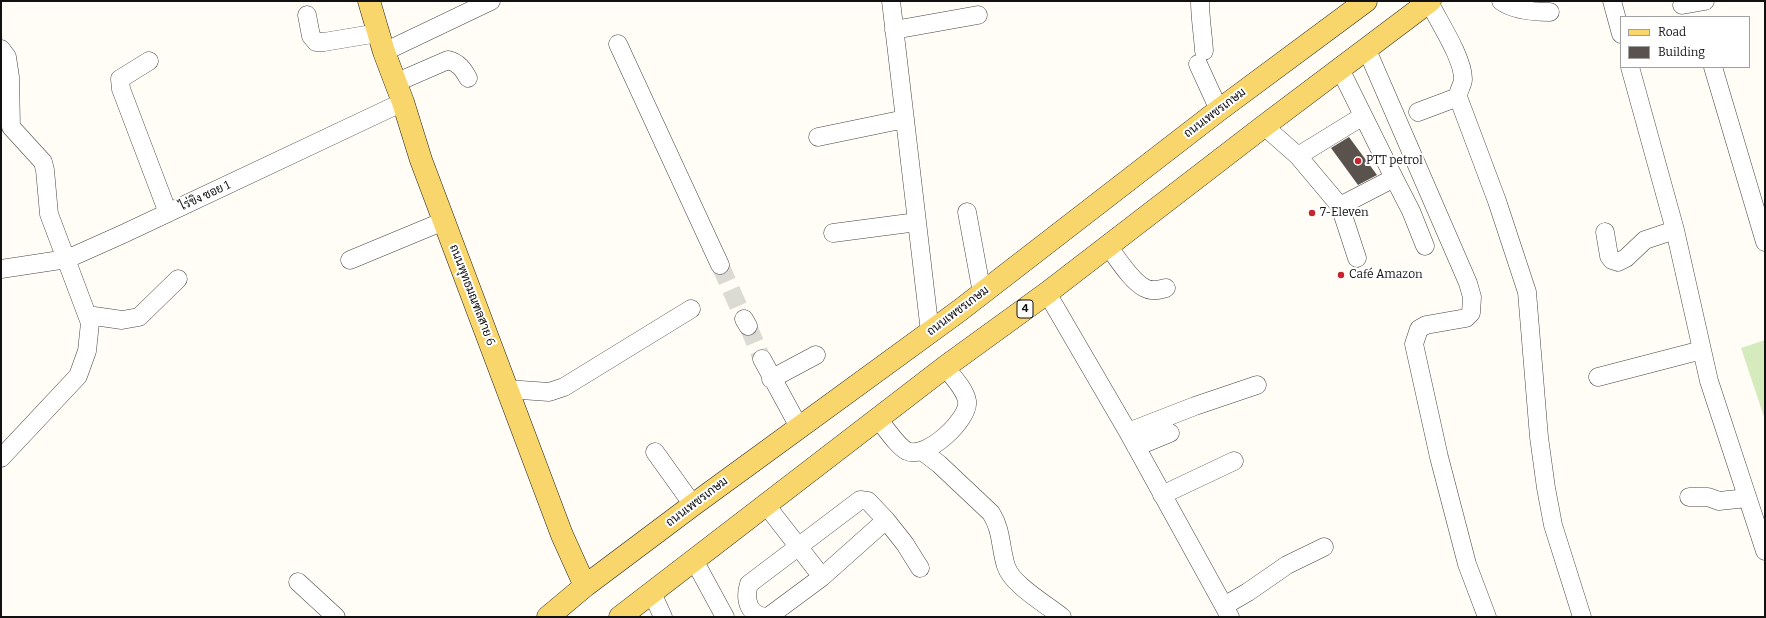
<!DOCTYPE html>
<meta charset="utf-8">
<style>
body{margin:0}
#map{position:relative;width:1766px;height:618px;overflow:hidden;background:#fffdf5;font-family:Bitter,serif}
canvas{display:block}
.frame{position:absolute;inset:0;border:2px solid #111;pointer-events:none}
.legend{position:absolute;left:1620px;top:16px;width:130px;height:52px;box-sizing:border-box;background:#fff;border:1px solid #a0a0a0;margin:0;padding:5px 7px;list-style:none;font-size:12px;color:#111}
.legend li{display:flex;align-items:center;gap:8px;height:20px}
.legend b{width:20px;border:1px solid #a0a0a0}
</style>
<div id="map">
<canvas width="1766" height="618"></canvas>
<div class="frame"></div>
<ul class="legend">
<li><b style="height:5px;background:#f9d66b"></b>Road</li>
<li><b style="height:11px;background:#5a524d"></b>Building</li>
</ul>
</div>
<script>
const ctx = document.querySelector('canvas').getContext('2d');
ctx.lineJoin = 'round';
function fill(path, color) { ctx.fillStyle = color; ctx.fill(path, 'evenodd'); }
function stroke(path, color, width, dash) { ctx.strokeStyle = color; ctx.lineWidth = width; ctx.lineCap = dash ? 'butt' : 'round'; ctx.setLineDash(dash || []); ctx.stroke(path); }
function label(font, color, halo, rows, align = 'center') {
  ctx.font = font + ' Bitter,Sarabun,serif'; ctx.lineWidth = 4; ctx.setLineDash([]); ctx.textBaseline = 'middle'; ctx.strokeStyle = halo; ctx.fillStyle = color; for (const [text, x, y, turn = 0] of rows) {
    ctx.save(); ctx.translate(x, y); ctx.rotate((+turn || 0) * Math.PI / 180); ctx.textAlign = isNaN(turn) ? turn : align; if (halo) ctx.strokeText(text, 0, 0); ctx.fillText(text, 0, 0); ctx.restore();
  }
}
fill(new Path2D(`
 M1765,340v77h-1l-23,-69z`), '#d5ebbd');
fill(new Path2D(`
 M1349,137l28,38 -19,10 -27,-37z`), '#5a524d');
stroke(new Path2D(`
 M720,265l24,54
 M748,326l14,33`), '#dbdad3', 18, [18, 9]);
const minor = new Path2D(`
 M891,1l39,331
 M1200,1c0,17 3,33 4,50
 M1501,1c12,9 33,11 49,11
 M1612,1l9,33
 M1429,2c10,20 34,56 34,77 0,6 -5,11 -5,18l39,104 30,91 12,145 7,51 7,37 29,92
 M1682,5l23,-4
 M307,15l4,21 5,6h8l54,-9
 M894,30l84,-15
 M618,44l102,221
 M1,49l6,8 3,20 1,50 32,35 2,8 4,44 41,109 -3,28 -9,25 -77,82
 M1367,50l101,233 4,14 -1,16 -5,5 -40,7 -7,4 -5,15 25,113 28,107 20,53
 M384,52l107,-51
 M149,61l-29,18 1,10 47,124
 M1198,64l21,46
 M1630,67l45,163 34,151 56,170
 M1713,67l52,175
 M395,83l53,-23c11,3 15,9 20,18
 M1418,112l40,-15
 M1264,126l34,30 42,50 54,-28 -54,-109
 M818,137l87,-18
 M1298,156l65,-40
 M1394,178l17,33 14,35
 M1340,206l17,52
 M967,212l15,81
 M1605,232l4,24 3,4 6,2 8,-4 19,-18 30,-10
 M833,233l84,-11
 M1108,246c9,12 24,36 37,42 7,4 14,2 21,0
 M350,260l94,-39
 M1,269l66,-10 56,-25 280,-132
 M1047,293l81,139 102,185
 M87,315l35,5 17,-3 39,-38
 M744,319l4,7
 M762,359l37,68
 M1598,377l104,-27
 M771,379l45,-24
 M507,389l42,3 15,-5 127,-78
 M878,419c7,8 20,28 29,32 19,9 63,-32 60,-50 -2,-12 -15,-25 -22,-34
 M1128,432l67,-26 62,-21
 M1136,447l34,-14
 M922,451l17,13 52,49c11,17 9,34 15,53 6,19 40,38 56,51
 M655,452l38,53
 M1162,495l72,-34
 M1689,497h19l11,4 28,-3
 M860,500l8,1 18,19 -64,57 -54,40c-19,0 -24,-17 -19,-33z
 M766,505l56,72
 M886,520l19,24 15,24
 M694,560l31,57
 M298,582l38,35
 M652,593l11,24
 M1224,606l24,-14 39,-27 37,-18`);
const major = new Path2D(`
 M369,1l15,51 19,50 18,58 141,375 23,51
 M548,617l37,-31 108,-81 266,-194 260,-201 147,-109
 M620,617l325,-250 102,-74 217,-167 166,-125`);
stroke(minor, '#444', 19);
stroke(major, '#222', 23);
stroke(minor, '#fff', 18);
stroke(major, '#f9d66b', 22);
for (const [x, y, r, color] of [
 [1358,161,4,"#c4262e"],
 [1312,213,4,"#c4262e"],
 [1341,275,4,"#c4262e"]
]) { const dot = new Path2D(); dot.arc(x, y, r, 0, 2 * Math.PI); ctx.fillStyle = color; ctx.fill(dot); stroke(dot, '#fff', 1.5); }
for (const [x, y, w] of [
 [1025,309,16]
]) { const box = new Path2D(); box.roundRect(x - w / 2, y - 9, w, 18, 3); ctx.fillStyle = '#fff'; ctx.fill(box); stroke(box, '#111', 1); }
label('bold 11px', '#111', null, [
 ["4",1025,309]
]);
label('12px', '#111', '#fff', [
 ["ถนนเพชรเกษม",1215,113,-37],
 ["ไร่ขิง ซอย 1",205,196,-25],
 ["ถนนพุทธมณฑลสาย 6",472,295,69],
 ["ถนนเพชรเกษม",958,311,-37],
 ["ถนนเพชรเกษม",697,502,-37]
]);
label('12px', '#111', '#fff', [
 ["PTT petrol",1366,161],
 ["7-Eleven",1320,213],
 ["Café Amazon",1349,275]
], 'left');
</script>
